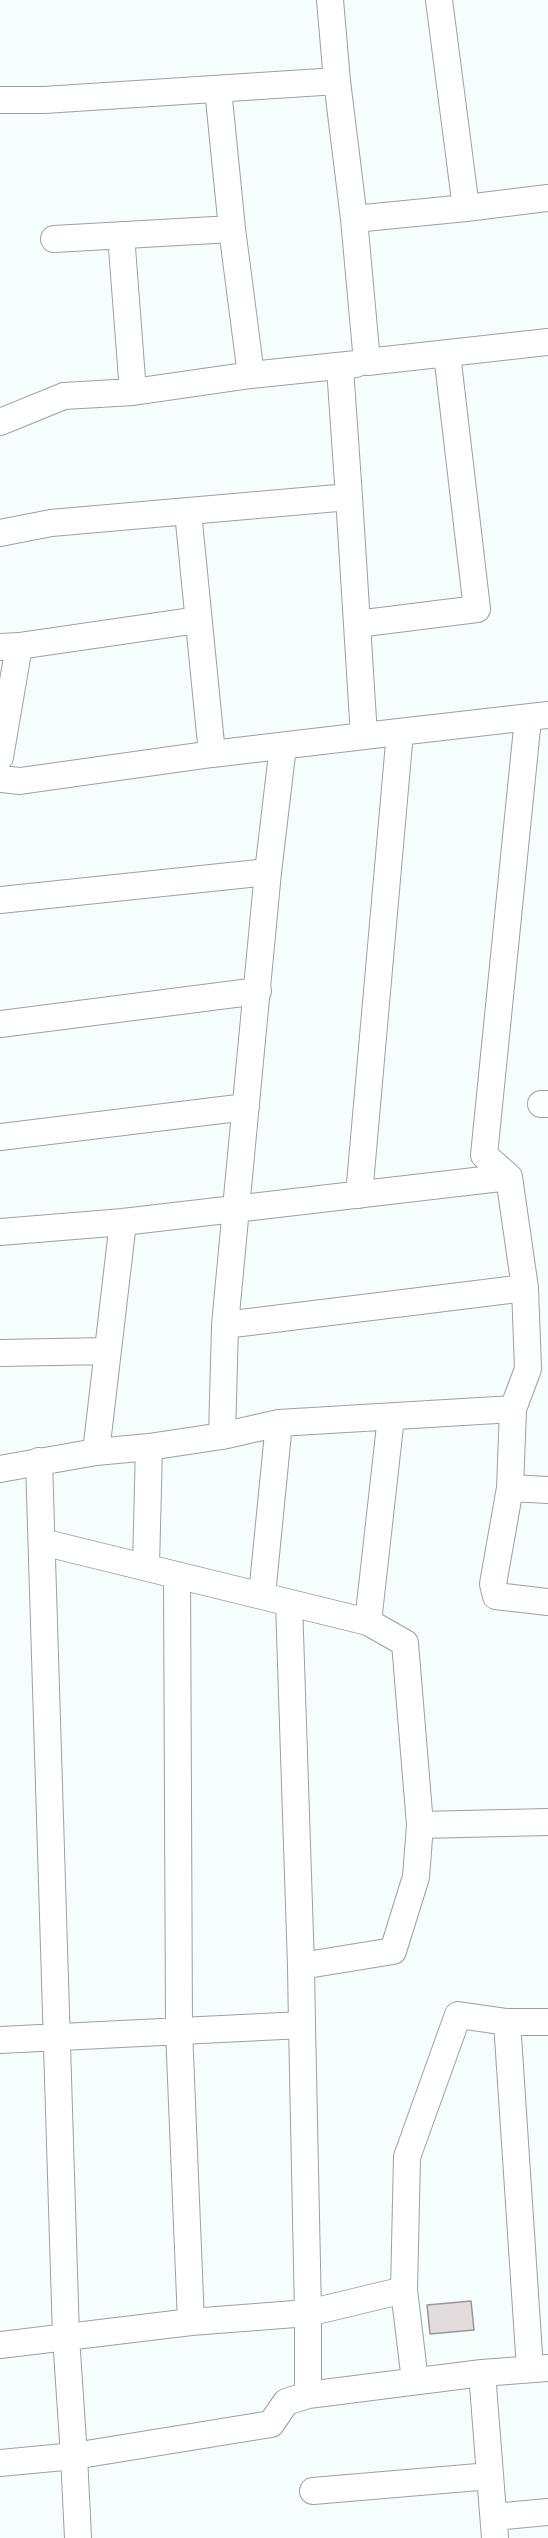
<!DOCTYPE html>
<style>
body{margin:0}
canvas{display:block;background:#f6fdfd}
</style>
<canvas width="548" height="2538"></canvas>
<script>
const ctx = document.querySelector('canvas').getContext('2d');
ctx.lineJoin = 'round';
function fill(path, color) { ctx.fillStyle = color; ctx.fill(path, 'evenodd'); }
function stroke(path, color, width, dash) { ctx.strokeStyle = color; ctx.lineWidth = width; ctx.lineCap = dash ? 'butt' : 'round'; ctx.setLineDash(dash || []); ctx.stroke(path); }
const building = new Path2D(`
 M471,2301l3,29 -44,4 -3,-29z`);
fill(building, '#e2dcdd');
stroke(building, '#9b9697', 1.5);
const minor = new Path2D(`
 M337,81l17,138 13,143 181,-20
 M0,100h44l293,-19 -7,-81
 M466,208l82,-10
 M354,219l112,-11 -27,-208
 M232,229l19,146
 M121,235l12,157
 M54,239l178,-10 -14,-140
 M0,422l64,-26 69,-4 118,-17 105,-11
 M349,497l15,239 184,-21
 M188,512l24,242 152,-18
 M0,533l51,-10 298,-26 -9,-129
 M357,624l120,-15 -30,-255
 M19,646l179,-26
 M0,647l19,-1 -19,111
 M0,779l20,2 192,-27
 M0,900l268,-28
 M0,1024l258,-33
 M541,1104h7
 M0,1137l246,-30
 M359,1195l41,-463
 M0,1232l123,-10 386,-45
 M225,1325l300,-37
 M0,1353l108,-2
 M513,1409l-3,79 -17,96 3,12 52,6
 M222,1436l3,-111 11,-117 32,-336 15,-126
 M96,1452l27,-230
 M39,1461l27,876 8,119 197,-32 15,-22 22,-7 174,-22 66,-5
 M0,1469l96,-17 53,-5 73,-11 57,-13 234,-14 15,-40 -3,-81 -16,-111 -25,-22 44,-437
 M510,1488l38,2
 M42,1542l326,80 37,21 15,182
 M146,1566l3,-119
 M177,1575l2,455 12,292
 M262,1595l17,-172
 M289,1603l12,363
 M368,1622l23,-205
 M507,2022l23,347
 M302,2025l6,288 96,-23 3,-133 51,-142 49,7h41
 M0,2040l302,-15 -1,-59 92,-15 23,-74 4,-52 128,-3
 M404,2290l11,91
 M0,2345l191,-23 117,-9v82
 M482,2373l13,165
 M0,2463l74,-7 4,82
 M313,2491l177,-15
 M494,2517l54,-5`);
stroke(minor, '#9ba1a1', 28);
stroke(minor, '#fff', 26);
</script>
